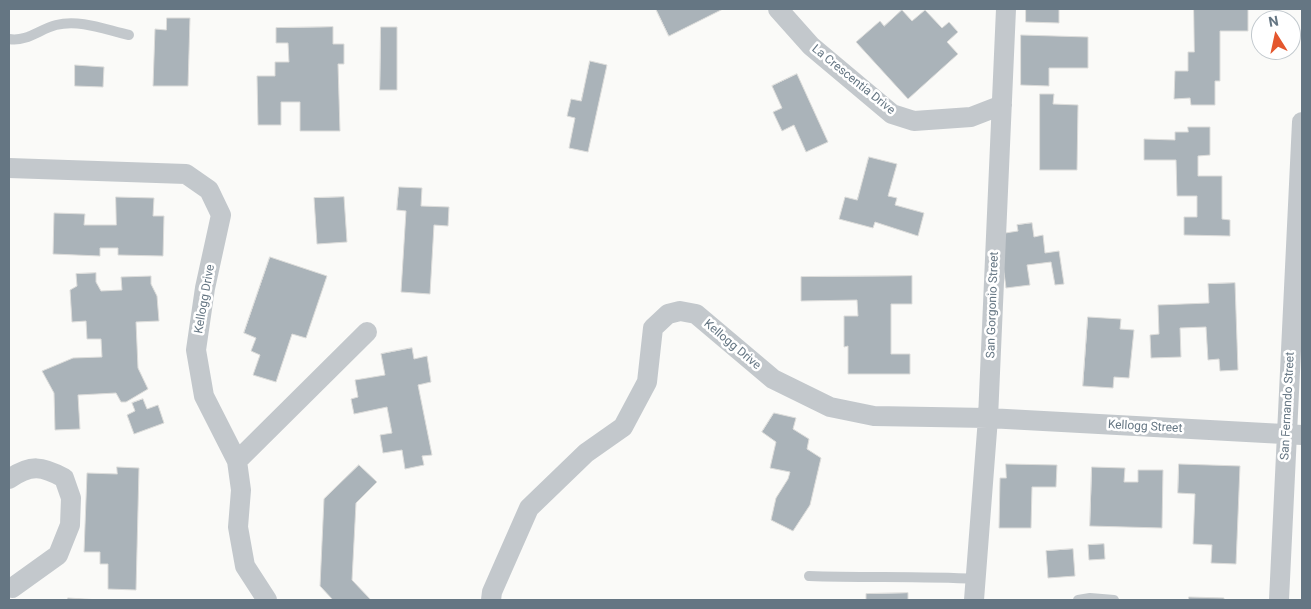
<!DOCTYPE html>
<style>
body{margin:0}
#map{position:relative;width:1311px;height:609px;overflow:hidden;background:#fafaf8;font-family:Roboto,sans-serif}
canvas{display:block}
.frame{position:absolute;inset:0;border:10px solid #657683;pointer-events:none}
.north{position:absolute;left:1251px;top:10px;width:50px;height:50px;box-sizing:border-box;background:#fff;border:1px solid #c1c8cd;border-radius:50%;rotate:350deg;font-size:14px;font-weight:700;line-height:20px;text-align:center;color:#657683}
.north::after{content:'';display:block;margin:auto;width:18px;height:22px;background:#e4572e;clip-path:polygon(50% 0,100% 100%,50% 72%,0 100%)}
</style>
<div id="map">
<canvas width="1311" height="609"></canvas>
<div class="frame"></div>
<div class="north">N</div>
</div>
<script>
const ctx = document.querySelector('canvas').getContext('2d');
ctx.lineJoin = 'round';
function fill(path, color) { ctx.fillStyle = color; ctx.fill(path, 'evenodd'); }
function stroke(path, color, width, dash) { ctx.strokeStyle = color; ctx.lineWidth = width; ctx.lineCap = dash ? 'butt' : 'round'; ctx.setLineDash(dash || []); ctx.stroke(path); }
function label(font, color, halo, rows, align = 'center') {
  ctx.font = font + ' Roboto,sans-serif'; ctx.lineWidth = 5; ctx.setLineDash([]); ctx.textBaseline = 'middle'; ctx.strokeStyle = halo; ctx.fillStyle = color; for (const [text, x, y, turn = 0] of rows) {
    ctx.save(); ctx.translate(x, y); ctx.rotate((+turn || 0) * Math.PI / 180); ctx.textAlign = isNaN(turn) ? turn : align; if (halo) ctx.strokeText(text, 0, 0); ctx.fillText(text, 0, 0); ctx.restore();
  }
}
const building = new Path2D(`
 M656,9h67l-54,27z
 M1026,9h33v14l-33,-1z
 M1194,9h54v22h-28v50h-5v24h-24l-1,-7 -16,1 1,-28h13v-19h6z
 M902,10l10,11 13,-11 17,18 7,-6 9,10 -11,10 11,12 -50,45 -52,-57 24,-21 4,5z
 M167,18h23l-2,68h-35l2,-57 11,1z
 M333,27v17h11v20h-6l2,67h-40v-29h-19v23h-23l-1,-49h18v-14h14l-1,-19h-12v-15z
 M381,27h16v63h-17z
 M1021,35l67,2v31h-39v18l-28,-1z
 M590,61l17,4 -19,87 -19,-4 6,-30 -8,-2 4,-17 10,2z
 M75,65l29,2 -1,20 -28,-1z
 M797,74l31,68 -22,10 -12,-27 -12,6 -9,-19 9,-4 -10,-22z
 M1040,94h14l-1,10 25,1 -1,65h-37z
 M1188,127h22v28l-12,1v20h24v43l8,1v16l-46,-1v-18h13v-21h-20l-1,-36h-32v-21l31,1v-8h13z
 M869,157l28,7 -9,32 9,2 -2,7 29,8 -6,23 -43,-14 -2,6 -34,-9 6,-22 12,3z
 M399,187l23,1 -1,18 28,1 -1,19 -14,-1 -4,69 -29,-2 5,-81 -9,-1z
 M116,197l38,1 -1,18h11l-1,40 -45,-1v-7h-18v8l-47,-2 1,-41 31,1 -1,11h32z
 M344,197l3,45 -30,2 -3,-46z
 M1032,223l2,14 9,-2 2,18 14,-2 5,33 -9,1 -4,-23 -24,3 3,20 -24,3 -7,-54 19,-3 -1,-6z
 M270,257l57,19 -21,62 -14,-4 -16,48 -23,-7 7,-20 -9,-4 5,-13 -12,-5z
 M96,273v9l5,9 21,-1 -1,-13 30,-1v8l6,12 2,25 -23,1 2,46 10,21 -22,13h-5l-5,-9 -38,2 2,34 -25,1 -1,-37 -12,-22 31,-13 29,-1 -1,-18h-14l-1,-18 -14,1 -2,-32 7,-4 -1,-12z
 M912,276v28h-21v50h19v20h-62v-28l-4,1v-31h14l-1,-16 -56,1v-24z
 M1235,283l3,87 -18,1 -1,-12 -11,1 -2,-33 -26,1 1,29 -30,1 -1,-23 9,-1 -1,-29 51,-2 -1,-19z
 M1088,317l33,2 -1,10 14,1 -5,48 -15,-1 -1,11 -30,-2z
 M412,348l2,11 13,-3 4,26 -13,3 14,70 -10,1 2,9 -19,4 -3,-19 -19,3 -3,-18 12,-2 -5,-26 -33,7 -3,-15 7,-2 -3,-17 30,-5 -4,-21z
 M143,399l4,10 11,-4 6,18 -30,11 -7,-19 8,-4 -3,-8z
 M774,413l22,5 -3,11 16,10 -2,10 14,9 -11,47 -17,26 -22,-11 5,-22 12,-19 2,-7 -20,-4 6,-26 -14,-10z
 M1006,464l51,1 -1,22h-24l-1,41h-32l1,-50h6z
 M1179,464l61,2 -4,98 -25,-1 1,-18 -19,-1 2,-50 -17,-1z
 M359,465l18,17 -21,21 -4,77 19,20h-38l-13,-14 4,-87z
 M117,467l22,1 -3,122 -28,-1v-25h-8v-12h-16l3,-79 30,1z
 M1092,467l33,1 -1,14h14v-12h25l-1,58 -72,-2z
 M1104,544l1,15 -16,1 -1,-15z
 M1073,549l2,27 -27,2 -2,-27z
 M908,593v7h-42v-6z
 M1189,597l35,1v2h-35z
 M68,598l32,2h-32z`);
fill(building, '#aab3b9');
stroke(building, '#dcdcda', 1);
stroke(new Path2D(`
 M9,39c18,3 31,-10 47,-14 24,-6 50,5 73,10
 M809,576c56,2 111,0 167,3
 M1078,600l12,-2 24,2`), '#c3c8cc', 10);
stroke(new Path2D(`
 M778,9l33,37 81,68 22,7 57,-4 31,-12
 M9,168l177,6 23,16 12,25 -16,73 -9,62 8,46 33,65 4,29 -3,37 7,39 22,34
 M237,461l130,-129
 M9,479c22,-15 33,-13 55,-1l7,20 -1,27 -12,30 -46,33
 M491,600l1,-8 37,-84 57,-55 37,-26 24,-45 6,-54 15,-14 12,-3 16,3 77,65 57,28 44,9 114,2 314,17
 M974,600l14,-182 18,-409
 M1279,600l23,-478`), '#c3c8cc', 20);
label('12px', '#657683', '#fff', [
 ["La Crescentia Drive",853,80,39],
 ["Kellogg Drive",205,299,-80],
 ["San Gorgonio Street",993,305,-88],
 ["Kellogg Drive",732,345,40],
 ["San Fernando Street",1288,406,-87],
 ["Kellogg Street",1145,427,3]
]);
</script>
